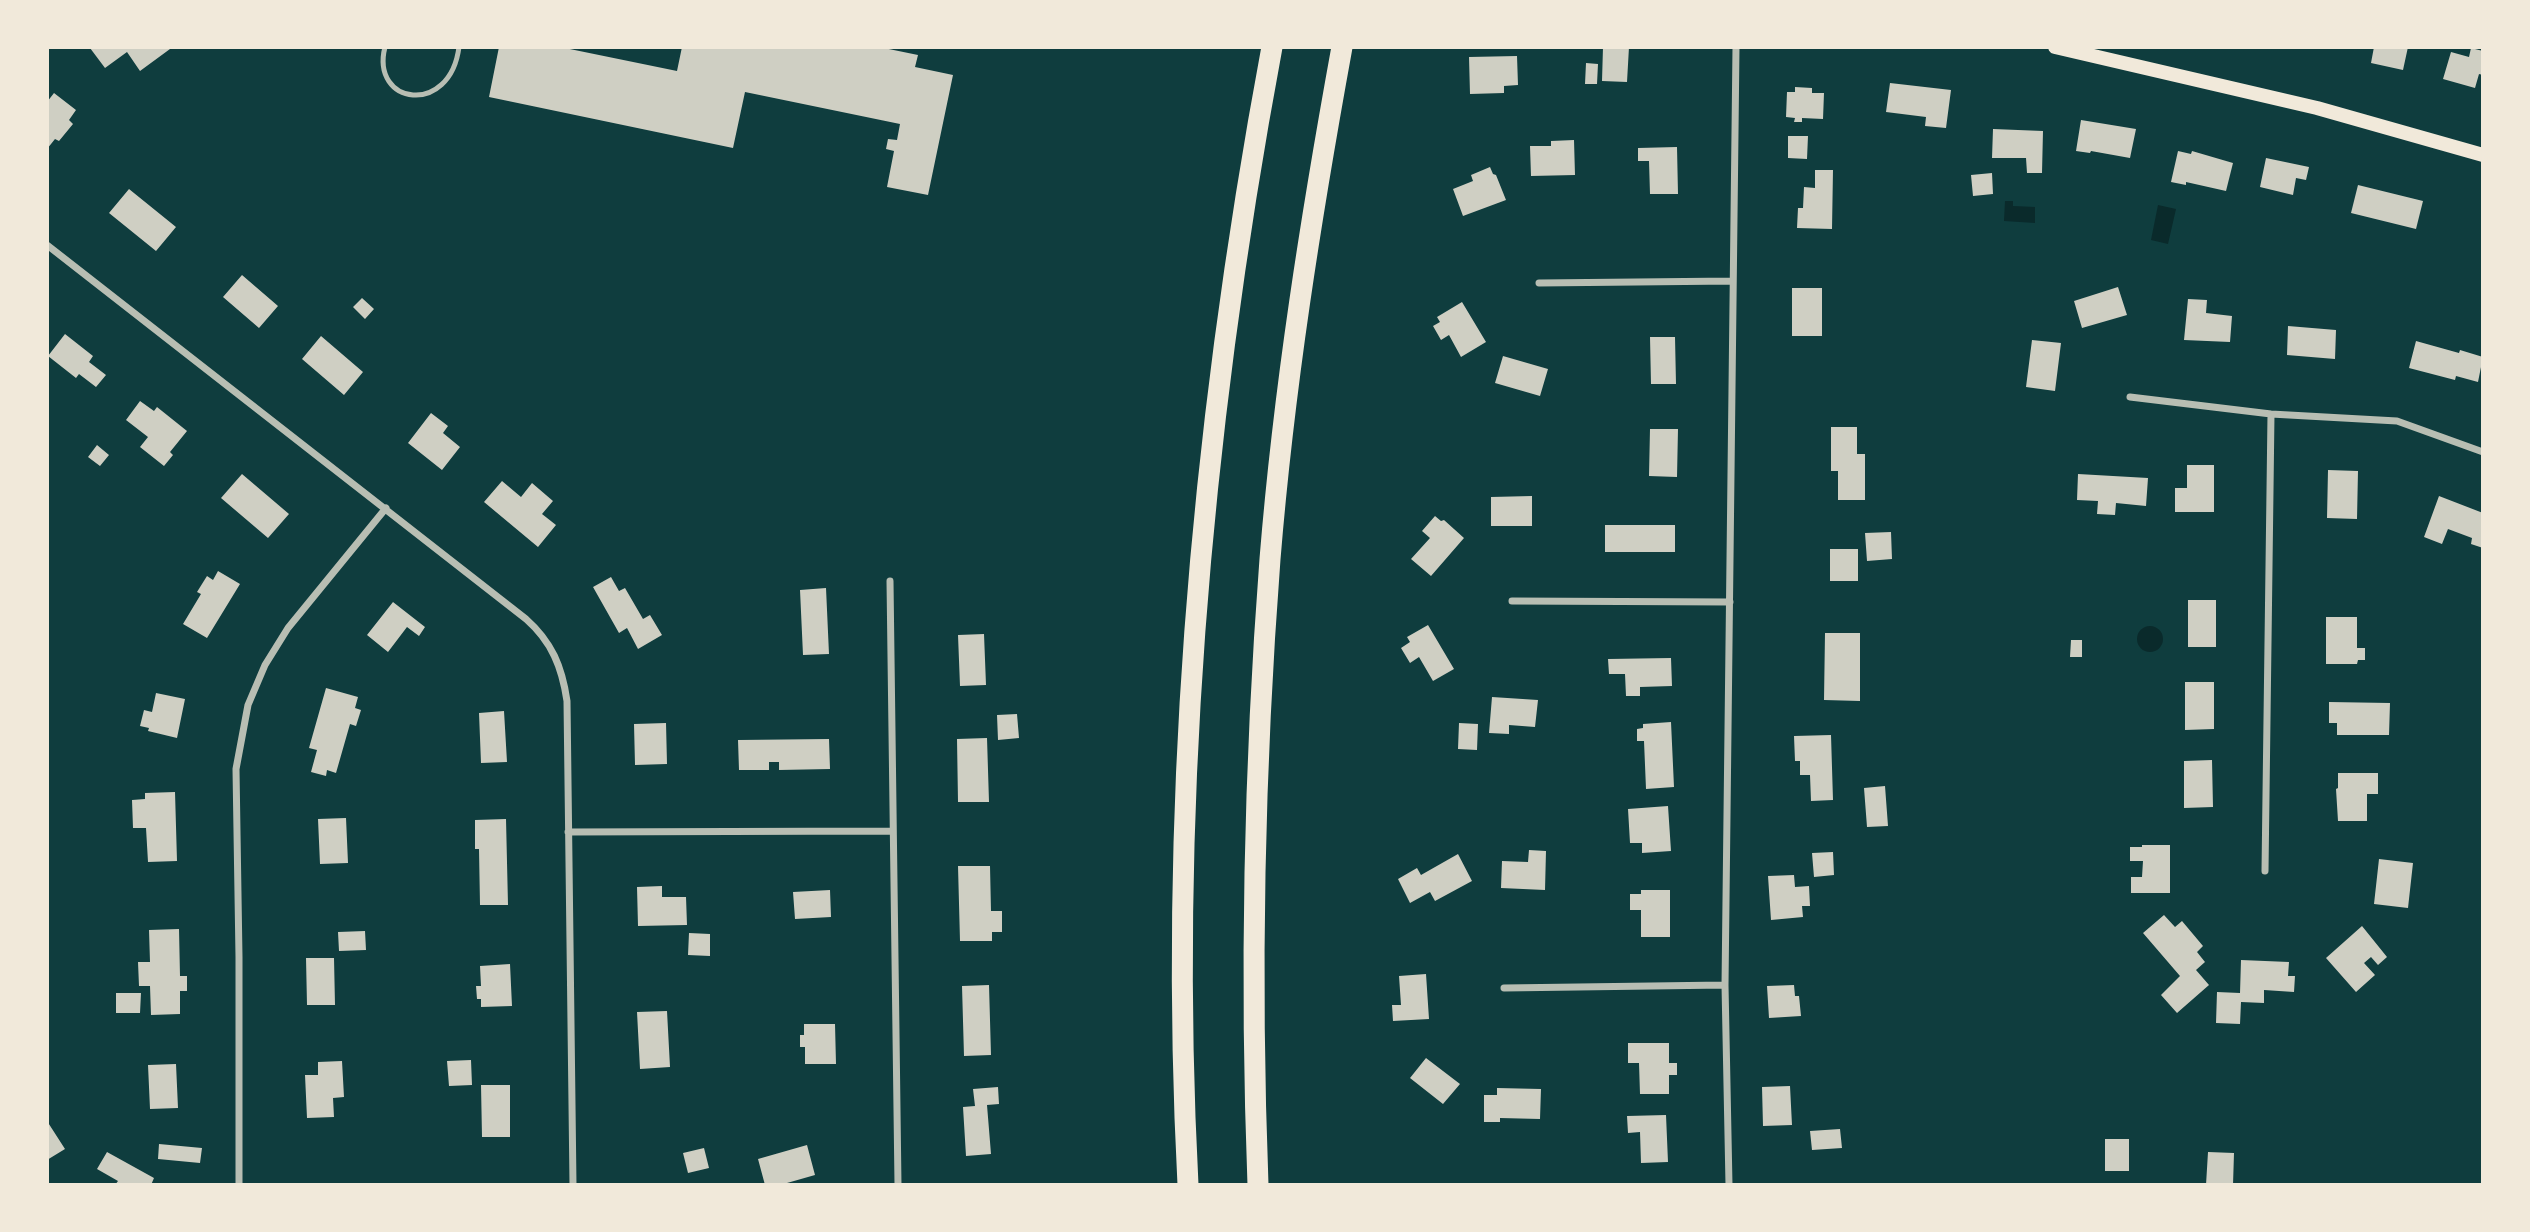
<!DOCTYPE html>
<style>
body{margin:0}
#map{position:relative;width:2530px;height:1232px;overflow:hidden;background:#0f3d3e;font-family:"Roboto Condensed",sans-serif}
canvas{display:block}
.frame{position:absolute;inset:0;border:49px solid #f1e9da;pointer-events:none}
</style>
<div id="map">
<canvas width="2530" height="1232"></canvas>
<div class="frame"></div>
</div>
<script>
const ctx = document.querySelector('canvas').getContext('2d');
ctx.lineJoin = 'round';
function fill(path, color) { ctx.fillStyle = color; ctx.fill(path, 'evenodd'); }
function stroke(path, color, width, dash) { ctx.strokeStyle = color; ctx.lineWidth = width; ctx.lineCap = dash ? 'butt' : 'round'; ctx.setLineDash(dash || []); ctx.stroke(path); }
fill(new Path2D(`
 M2005,201h8v5l22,1v16l-31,-2z
 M2158,205l18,4 -8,35 -17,-4z
 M2137 639a13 13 0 1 1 26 0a13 13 0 1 1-26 0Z`), '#0a2a2b');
fill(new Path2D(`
 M92,47h76l2,2 -30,22 -13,-19 -22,16 -15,-20z
 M499,47h61l117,24 5,-24h197l39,8 -3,12 38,8 -25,120 -41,-8 7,-36 -8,-2 2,-10 9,1 3,-16 -155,-32 -12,56 -244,-51z
 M1603,47h26l-2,35 -25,-1z
 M2374,47h34l-5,23 -32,-7z
 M2471,48l12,3v24l-4,-1 -4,14 -32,-9 8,-27 18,5z
 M1517,56l1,29 -14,1v7l-34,1 -1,-37z
 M1586,63l12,1 -1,20h-12z
 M1890,83l61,7 -5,38 -21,-2 1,-9 -40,-5z
 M1795,87l17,1v5h12l-1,26 -21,-1v4h-8l1,-4 -9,-1 1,-25h8z
 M54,93l22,17 -7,10 4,4 -14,17 -4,-2 -8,10v-47z
 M2081,120l55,9 -6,29 -39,-7 -1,2 -14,-2z
 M1993,129l50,2 -1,42h-15l-1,-15h-34z
 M1788,136h20l-1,23 -19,-1z
 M1574,140l1,35 -44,1 -1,-30h21v-5z
 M1677,147l1,47h-28l-1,-33h-11v-13z
 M2178,151l13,3 1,-3 41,12 -7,28 -40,-9v3l-15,-3z
 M2266,158l43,9 -3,13 -10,-2 -3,17 -33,-8z
 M1490,167l3,7 3,1 10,25 -43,16 -10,-27 20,-8 -2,-6z
 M1815,170h18l-1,59 -35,-1 1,-20h5l1,-21 11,1z
 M1992,173l1,21 -20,2 -2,-21z
 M2358,185l65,16 -7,28 -65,-16z
 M129,189l47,38 -20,24 -47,-38z
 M242,275l36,31 -19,22 -36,-31z
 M2118,287l9,28 -45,13 -8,-27z
 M1792,288h30v48h-30z
 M362,298l12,11 -9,10 -12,-12z
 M2188,299l19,1 -1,13 26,3 -2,26 -46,-2z
 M1462,302l24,40 -25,15 -12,-22 -8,5 -8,-14 7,-4 -3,-5z
 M2288,326l48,4 -1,29 -48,-4z
 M65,334l28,22 -4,6 17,13 -10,12 -17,-13 -3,4 -28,-22z
 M321,336l42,36 -19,23 -42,-36z
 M1650,337h25l1,47h-25z
 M2032,340l29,3 -6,48 -29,-4z
 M2416,341l43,12 1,-3 23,7 -5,25 -22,-6 -1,4 -46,-12z
 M1503,356l45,13 -8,27 -45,-13z
 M140,401l14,10 3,-4 30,24 -17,21 3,3 -9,11 -24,-19 8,-10 -22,-17z
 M431,413l17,13 -5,7 17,14 -18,23 -34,-27z
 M1831,427h26v27h8v46h-27v-29h-7z
 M1650,429h28l-1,48 -28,-1z
 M97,445l12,10 -9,11 -12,-9z
 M2187,465h27v47h-39v-24h12z
 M2328,470l30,1 -1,48 -30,-1z
 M242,474l47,40 -21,24 -47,-40z
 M2078,474l70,4 -2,28 -30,-3 -1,12 -18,-1 1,-13 -21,-1z
 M502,481l19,16 11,-14 21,18 -11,13 14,11 -18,22 -54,-45z
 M1532,496v30h-41v-29z
 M2439,496l44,17v35l-12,-4 1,-6 -24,-9 -6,15 -18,-7z
 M1435,516l6,5 3,-1 20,18 -33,38 -20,-17 19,-21 -8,-7z
 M1605,525h70v27h-70z
 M1891,532l1,27 -25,2 -2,-28z
 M1830,549h28v32h-28z
 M218,571l22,13 -33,54 -24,-14 18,-30 -4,-2 10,-16 6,4z
 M611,577l8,14 6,-3 18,31 7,-4 12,20 -24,14 -11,-21 -8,5 -26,-46z
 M826,588l3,66 -26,1 -3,-65z
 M2188,600h28v47h-28z
 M393,602l32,25 -6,9 -12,-9 -19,25 -21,-17z
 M2326,617h31v31h8v12h-7l-1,4h-31z
 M1428,625l26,44 -21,12 -14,-24 -9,6 -9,-15 9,-6 -3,-5z
 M1825,633h35v68l-36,-1z
 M984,634l2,51 -26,1 -2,-51z
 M2071,640h11v17h-12z
 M1671,658l1,28 -32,1v9h-14l-1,-22h-16l-1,-15z
 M2185,682h29v47l-29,1z
 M326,688l32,9 -3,11 6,2 -5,16 -6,-2 -14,49 -9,-3 -1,6 -15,-4 6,-22 -8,-2z
 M156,693l29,6 -8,39 -29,-7 1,-3 -9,-2 4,-16 8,2z
 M1492,697l46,3 -3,27 -26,-2v9l-20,-1z
 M2329,702l61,1 -1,32h-52v-12h-8z
 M504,711l3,51 -26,1 -2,-50z
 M1017,714l2,24 -21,2 -1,-25z
 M1671,722l3,65 -28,2 -2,-48h-7v-12l6,-1v-4z
 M666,723l1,41 -32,1 -1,-41z
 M1459,723l19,1 -1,26 -19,-1z
 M1831,735l2,65 -22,1 -1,-26h-10v-14h-5l-1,-25z
 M987,738l2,64h-31l-1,-63z
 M829,739l1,30 -51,1v-8h-10v8h-30l-1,-30z
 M2212,760l1,47 -29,1v-47z
 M2338,773h40v21h-11v27h-29l-2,-32 2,-1z
 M1885,786l3,40 -21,1 -3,-39z
 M175,792l2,69 -29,1 -2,-34h-13l-1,-28 13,-1v-6z
 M1668,806l3,45 -29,2v-10h-12l-2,-34z
 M346,818l2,45 -28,1 -2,-45z
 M506,819l2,86h-28l-1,-56h-4v-29z
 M2142,845h28v48h-39v-16h11l1,-16h-13v-14h12z
 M1529,850l17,1 -1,39 -44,-2 1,-27 26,1z
 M1833,852l1,23 -20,2 -2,-24z
 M1458,854l14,27 -37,20 -5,-9 -20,11 -12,-24 19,-11 4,7z
 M2379,859l34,4 -5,45 -34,-4z
 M958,866h32l1,45h11v21h-10v9h-32z
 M1794,875l1,12 14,-1 1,20h-8l1,11 -32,3 -3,-44z
 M662,886v11h24l1,28 -49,1 -1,-39z
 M830,890l1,27 -36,2 -2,-27z
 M1641,890h29v47h-29v-27h-11v-16h11z
 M2164,915l11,12 7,-6 21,25 -6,6 8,10 -9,8 13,15 -32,28 -16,-18 19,-19 -37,-43z
 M2362,926l25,31 -9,8 -7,-8 -7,6 11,12 -19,17 -30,-34z
 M179,929l1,47h7v15h-7v23l-29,1 -1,-29h-11l-1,-24h12l-1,-32z
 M365,931l1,19 -27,1 -1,-19z
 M689,933l21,1v22l-22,-1z
 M306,958h28l1,47h-28z
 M2241,960l48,2 -1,14h7l-1,16 -30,-2v13l-23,-1 -1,22 -24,-1 1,-31 23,1z
 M510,964l2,42 -31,1v-8h-4l-1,-13h5l-1,-20z
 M1426,974l3,45 -36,2 -1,-16h9l-2,-29z
 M989,985l2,70 -27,1 -2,-70z
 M1794,985l1,11h4l2,20 -32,2 -2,-32z
 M116,993h25l-1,20h-24z
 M667,1011l3,56 -30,2 -3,-57z
 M804,1024h31l1,40h-31v-17h-5v-12h4z
 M1628,1043h41v20h8v12h-8v19h-29l-1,-31h-11z
 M1426,1058l34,26 -17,20 -33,-26z
 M471,1060l1,25 -23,1 -2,-25z
 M342,1061l2,36 -11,1 1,19 -27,1 -2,-43h13v-13z
 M176,1064l2,44 -28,1 -2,-44z
 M481,1085h29v52h-28z
 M1790,1086l2,39 -29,1 -1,-39z
 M998,1087l1,17 -12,1 4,49 -25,2 -3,-49 12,-1 -2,-17z
 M1497,1088l44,1 -1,30 -40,-1v4h-16v-27h13z
 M1666,1115l2,47 -27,1 -1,-31 -12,1 -1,-17z
 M47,1121l18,28 -18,11z
 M1840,1129l2,19 -30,2 -2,-19z
 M2105,1139h24v32h-24z
 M159,1144l43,4 -2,15 -42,-4z
 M807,1145l8,30 -35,10h-15l-7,-26z
 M704,1148l5,20 -21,5 -5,-20z
 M107,1152l47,26 -3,7h-36l3,-4 -21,-12z
 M2208,1152l26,1 -1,32h-27z`), '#cfcfc3');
stroke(new Path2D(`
 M385,47c-15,58 65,70 74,0`), '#b8beb3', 5);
stroke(new Path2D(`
 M47,245l479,374c26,23 36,48 41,82l6,484
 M1539,283l194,-2
 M2130,397l141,17 126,7 86,31
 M890,581l8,604
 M1512,601l218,1
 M568,832l324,-1
 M2265,871l6,-457
 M1504,988l221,-3
 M239,1185v-228l-3,-188 12,-64 17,-40 23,-37 98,-120
 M1729,1185l-4,-200 11,-938`), '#b8beb3', 7);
stroke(new Path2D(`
 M2055,47l262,61 166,47`), '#f1e9da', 14);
stroke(new Path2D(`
 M1188,1185c-20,-380 14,-764 84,-1138
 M1258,1185c-8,-209 -4,-417 12,-626 14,-172 41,-342 72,-512`), '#f1e9da', 21);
</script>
